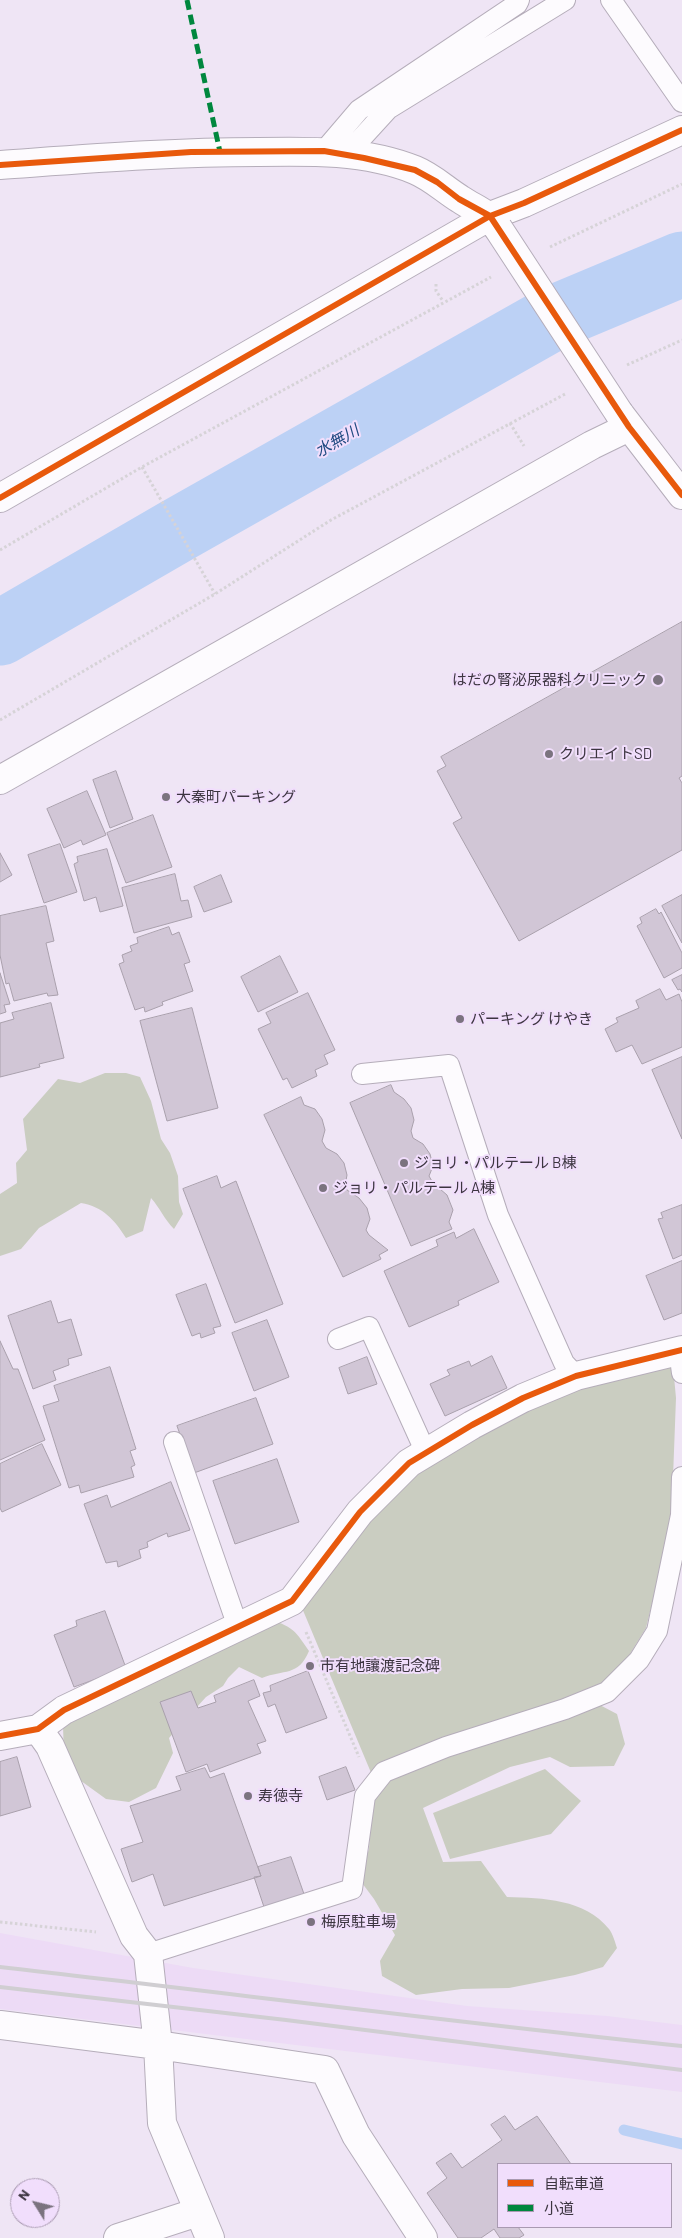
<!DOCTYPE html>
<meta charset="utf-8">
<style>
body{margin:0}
#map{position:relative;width:682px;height:2238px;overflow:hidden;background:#efe5f5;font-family:Barlow,"Noto Sans JP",sans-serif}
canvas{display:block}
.legend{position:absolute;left:497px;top:2163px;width:175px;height:65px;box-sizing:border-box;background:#f1defc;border:1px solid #a99ab1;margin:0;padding:6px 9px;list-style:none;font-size:15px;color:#3c3540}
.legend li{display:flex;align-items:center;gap:10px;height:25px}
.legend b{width:25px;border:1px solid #a99ab1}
.north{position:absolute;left:10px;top:2178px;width:50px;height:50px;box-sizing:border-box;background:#f1defc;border:1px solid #a99ab1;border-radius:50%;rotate:306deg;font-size:14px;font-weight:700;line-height:20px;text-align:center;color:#3c3540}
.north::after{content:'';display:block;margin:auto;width:18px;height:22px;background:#7b737f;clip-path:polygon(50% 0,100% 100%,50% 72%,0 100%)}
</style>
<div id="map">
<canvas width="682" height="2238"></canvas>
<ul class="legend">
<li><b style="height:6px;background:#e8590c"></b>自転車道</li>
<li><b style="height:6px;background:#00873e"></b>小道</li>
</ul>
<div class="north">N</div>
</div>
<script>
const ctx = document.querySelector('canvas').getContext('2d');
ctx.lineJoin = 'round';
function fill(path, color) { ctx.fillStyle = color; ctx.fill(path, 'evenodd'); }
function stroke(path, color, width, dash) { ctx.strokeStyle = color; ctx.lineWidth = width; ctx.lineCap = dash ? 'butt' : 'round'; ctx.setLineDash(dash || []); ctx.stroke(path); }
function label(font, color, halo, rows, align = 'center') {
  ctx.font = font + ' Barlow,"Noto Sans JP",sans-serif'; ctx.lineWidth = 4; ctx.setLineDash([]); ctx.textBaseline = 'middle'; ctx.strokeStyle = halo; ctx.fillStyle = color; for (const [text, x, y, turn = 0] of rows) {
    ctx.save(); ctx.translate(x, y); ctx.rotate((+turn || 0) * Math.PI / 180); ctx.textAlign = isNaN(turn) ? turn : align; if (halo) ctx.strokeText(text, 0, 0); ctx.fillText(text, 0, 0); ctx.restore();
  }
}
fill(new Path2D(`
 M0,1933l193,35 274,38 140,10 75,9v67l-682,-83z`), '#eddbf6');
fill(new Path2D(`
 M105,1073h21l14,4 11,24 10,38 9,14 8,23 1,26 4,12 -9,15c-10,-10 -14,-21 -23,-31l-8,33 -17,7c-12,-19 -23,-31 -45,-35l-42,25 -18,21 -21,7v-62l17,-11 -1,-20 11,-13 -4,-31 35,-40 22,4z
 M673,1366l3,32 -4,106 -9,55 -17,69 -19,31 -29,29 -217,74 -9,13 -70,-167 57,-80 45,-45 52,-38 114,-55z
 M271,1620c23,7 25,12 38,31 -11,26 -25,18 -47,27l-23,-11 -11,11 -5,8 -17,11 -37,41 4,15 -17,35 -27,14 -23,-3 -29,-21 -13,-22 -1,-30z
 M596,1703l21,11 8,30 -11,22 -44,1 -20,-10 -40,10 -87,41 20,54 38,-1 26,36c36,1 78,2 102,32 4,5 6,13 8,19l-14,19 -28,8 -66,13 -47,1 -46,6 -34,-19 -2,-15 15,-26 -21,-36 -15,-20 10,-30 3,-50 17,-21z
 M545,1769l36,32 -30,33 -101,25 -17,-46z`), '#cacdc1');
stroke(new Path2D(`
 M624,2130l58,14`), '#bcd1f5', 11);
stroke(new Path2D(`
 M0,633l178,-103 375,-212 129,-54`), '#bcd1f5', 65);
const building = new Path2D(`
 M682,622v154l-3,2 3,5v67l-163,91 -66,-118 9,-5 -25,-47 9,-5 -5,-9z
 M116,771l17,48 -23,9 -17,-48z
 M87,791l19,44 -23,10 -2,-5 -17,8 -17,-39z
 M153,815l19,52 -46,16 -19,-50z
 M60,844l17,48 -33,11 -16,-48z
 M107,849l16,57 -23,6 -4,-15 -12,4 -10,-37 4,-2 -1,-5z
 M0,853l12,22 -12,7z
 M175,874l6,27 7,-1 4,17 -58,16 -12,-45z
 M221,875l11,27 -28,10 -10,-25z
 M682,895v48l-20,-37z
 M46,906l8,35 -8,2 12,52 -10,1 -1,-3 -33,8 -5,-18 -3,1 -6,-29v-39z
 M656,909l3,5 2,-2 21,41v15l-18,10 -27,-52 5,-3 -2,-5z
 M169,927l3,8 7,-3 11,30 -6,2 9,27 -31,11 1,3 -18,7 -1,-5 -9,3 -16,-46 5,-2 -2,-7 10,-4 -2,-5 8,-3 -1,-5z
 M280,956l18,36 -40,20 -17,-35z
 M0,973l10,31 -6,1 2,7 -6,2z
 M682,975v17l-2,-3 -2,1 -6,-10z
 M660,989l6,11 13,-6 3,8v45l-40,17 -10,-19 -16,7 -11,-23 13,-7 -2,-4 23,-10 -3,-7z
 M308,993l27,57 -11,5 4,9 -13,6 2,6 -25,12 -5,-10 -4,2 -25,-51 13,-6 -5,-10z
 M51,1003l13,55 -25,6 1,3 -40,10v-54l14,-4 -2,-6z
 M192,1008l26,100 -51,13 -27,-100z
 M682,1057v82l-30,-69z
 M391,1085l3,7 10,7 7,9 3,12 -3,11 2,7 10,6 7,10 3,12 -4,10 4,7 14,12 6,15 -4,12 3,7 -41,17 -61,-143z
 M301,1097l3,8 11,4 7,10 3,11 -3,11 4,7 11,6 7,9 3,12 -2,11 2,4 12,8 8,10 3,11 -4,11 3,5 19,15 -9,5 2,4 -38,18 -79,-162z
 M217,1176l4,12 15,-7 47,123 -48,19 -52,-134z
 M682,1205v50l-9,4 -15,-40 5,-1 -2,-5z
 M474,1229l25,53 -41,19 1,4 -50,22 -25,-56 54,-25 -2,-6 18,-8 2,6z
 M682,1261v52l-18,7 -18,-44z
 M206,1284l15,42 -8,2 2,5 -14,5 -1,-5 -8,3 -16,-41z
 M51,1301l7,22 13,-4 11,36 -14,4 1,6 -16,6 3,9 -23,9 -25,-73z
 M267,1320l22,57 -35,14 -22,-58z
 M0,1341l13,28h5l27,71 -45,20z
 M492,1356l15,32 -62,28 -15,-32 20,-9 -3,-5 22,-9 2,5z
 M367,1357l10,27 -29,10 -9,-26z
 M110,1367l26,82 -6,2 5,14 -4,2 3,10 -53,16 -2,-8 -10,3 -26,-82 16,-5 -5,-15z
 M256,1398l17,46 -79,29 -17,-47z
 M42,1444l19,41 -59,27 -2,-4v-44z
 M277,1459l22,63 -64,22 -22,-63z
 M171,1482l19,48 -22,7 -1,-4 -20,9 1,5 -9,3 2,8 -23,9 -1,-6 -11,2 -22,-59 23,-9 4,12z
 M105,1611l21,57 -52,19 -20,-52 23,-9 -1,-5z
 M308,1671l19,47 -41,15 -11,-29 -7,3 -5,-14 8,-2 -1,-5z
 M254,1680l6,16 -12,5 18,40 -9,3 4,9 -51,19 -3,-8 -21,8 -26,-70 31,-11 7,17 18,-6 -2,-6z
 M17,1757l14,50 -31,9v-54z
 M346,1767l9,23 -28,10 -8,-23z
 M205,1768l5,10 14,-5 37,103 -97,30 -11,-32 -21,8 -11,-33 22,-7 -13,-36 51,-16 -5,-13z
 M291,1857l13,37 -40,13 -10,-30 7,-1 -3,-9z
 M505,2116l10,14 22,-14 34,48h-73v63h20l6,8 -5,3h-19l-6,-9 -13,9h-23l-31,-45 20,-15 -11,-15 15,-10 11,15 40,-28 -11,-15z`);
fill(building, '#d1c6d6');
stroke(building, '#a9a0ac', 1);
const lane = new Path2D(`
 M611,0l71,102
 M324,151l35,-41 158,-106 2,-4
 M346,155l42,-46 177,-109
 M362,1074l87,-9 49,150 66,148 12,13
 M338,1339l31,-12 57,126
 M679,1351l3,22
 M174,1442l64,185
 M148,1954l204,-65 13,-93 19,-24 62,-25 119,-38 42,-17 32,-32 18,-29 24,-116 1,-38`);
const street = new Path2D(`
 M38,1729l12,17 84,190 14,18 10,91 4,78 48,115
 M0,1736l38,-7 26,-19 228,-109 68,-89 49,-49 63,-38 51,-27 53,-22 106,-26
 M0,2025l158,20 167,25 31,65 67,103`);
const secondary = new Path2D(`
 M0,165c86,-6 172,-13 258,-13 52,-1 108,-2 157,18 17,7 29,19 45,29 16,11 26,12 38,29
 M619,413l63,82
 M0,498l490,-282 34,-13 158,-73
 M0,780l592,-335 37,-18
 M118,2238l80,-26`);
stroke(lane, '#b5adba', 22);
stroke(street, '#b5adba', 30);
stroke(secondary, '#b5adba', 30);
stroke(new Path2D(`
 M550,247l132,-63
 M436,284v7l7,10
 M627,365l55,-25
 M510,423l14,23
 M142,467l73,127
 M0,550l142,-83 349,-190
 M0,720l215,-126 116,-74 236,-127
 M306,1632l53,125
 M0,1922l96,10`), '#d6d3d7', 3, [2.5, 2.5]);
stroke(lane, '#fdfbfe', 20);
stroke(street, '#fdfbfe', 28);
stroke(secondary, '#fdfbfe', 28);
stroke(new Path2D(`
 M0,1967c227,26 454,55 682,79
 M0,1987l286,33 396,50`), '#d0ced2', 4);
const secondaryBridge = new Path2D(`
 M498,228l121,185`);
stroke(secondaryBridge, '#b5adba', 30, []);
stroke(secondaryBridge, '#fdfbfe', 28);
stroke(new Path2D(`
 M187,0l33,152`), '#00873e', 5, [10, 5]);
stroke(new Path2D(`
 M0,165l191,-13 133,-1 40,7 51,12 22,12 22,17 31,17 139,211 53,68
 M0,498l490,-282 34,-13 158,-73
 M0,1736l38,-7 26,-19 228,-109 68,-89 49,-49 63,-38 51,-27 53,-22 106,-26`), '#e8590c', 6);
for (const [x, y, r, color] of [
 [658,680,6,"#7b737f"],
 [549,754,5,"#7b737f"],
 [166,797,5,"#7b737f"],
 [460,1019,5,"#7b737f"],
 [404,1163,5,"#7b737f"],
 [323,1188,5,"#7b737f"],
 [310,1666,5,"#7b737f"],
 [248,1796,5,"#7b737f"],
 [311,1922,5,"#7b737f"]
]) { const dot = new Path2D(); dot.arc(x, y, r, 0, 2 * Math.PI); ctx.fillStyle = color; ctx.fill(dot); stroke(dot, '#f1defc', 2); }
label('15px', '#3c3540', '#f1defc', [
 ["はだの腎泌尿器科クリニック",647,680,"right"],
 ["クリエイトSD",559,754],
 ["大秦町パーキング",176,797],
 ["パーキング けやき",470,1019],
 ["ジョリ・パルテール B棟",414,1163],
 ["ジョリ・パルテール A棟",333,1188],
 ["市有地讓渡記念碑",320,1666],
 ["寿徳寺",258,1796],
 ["梅原駐車場",321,1922]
], 'left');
label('italic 16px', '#204a81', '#f1defc', [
 ["水無川",337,441,-30]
]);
</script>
